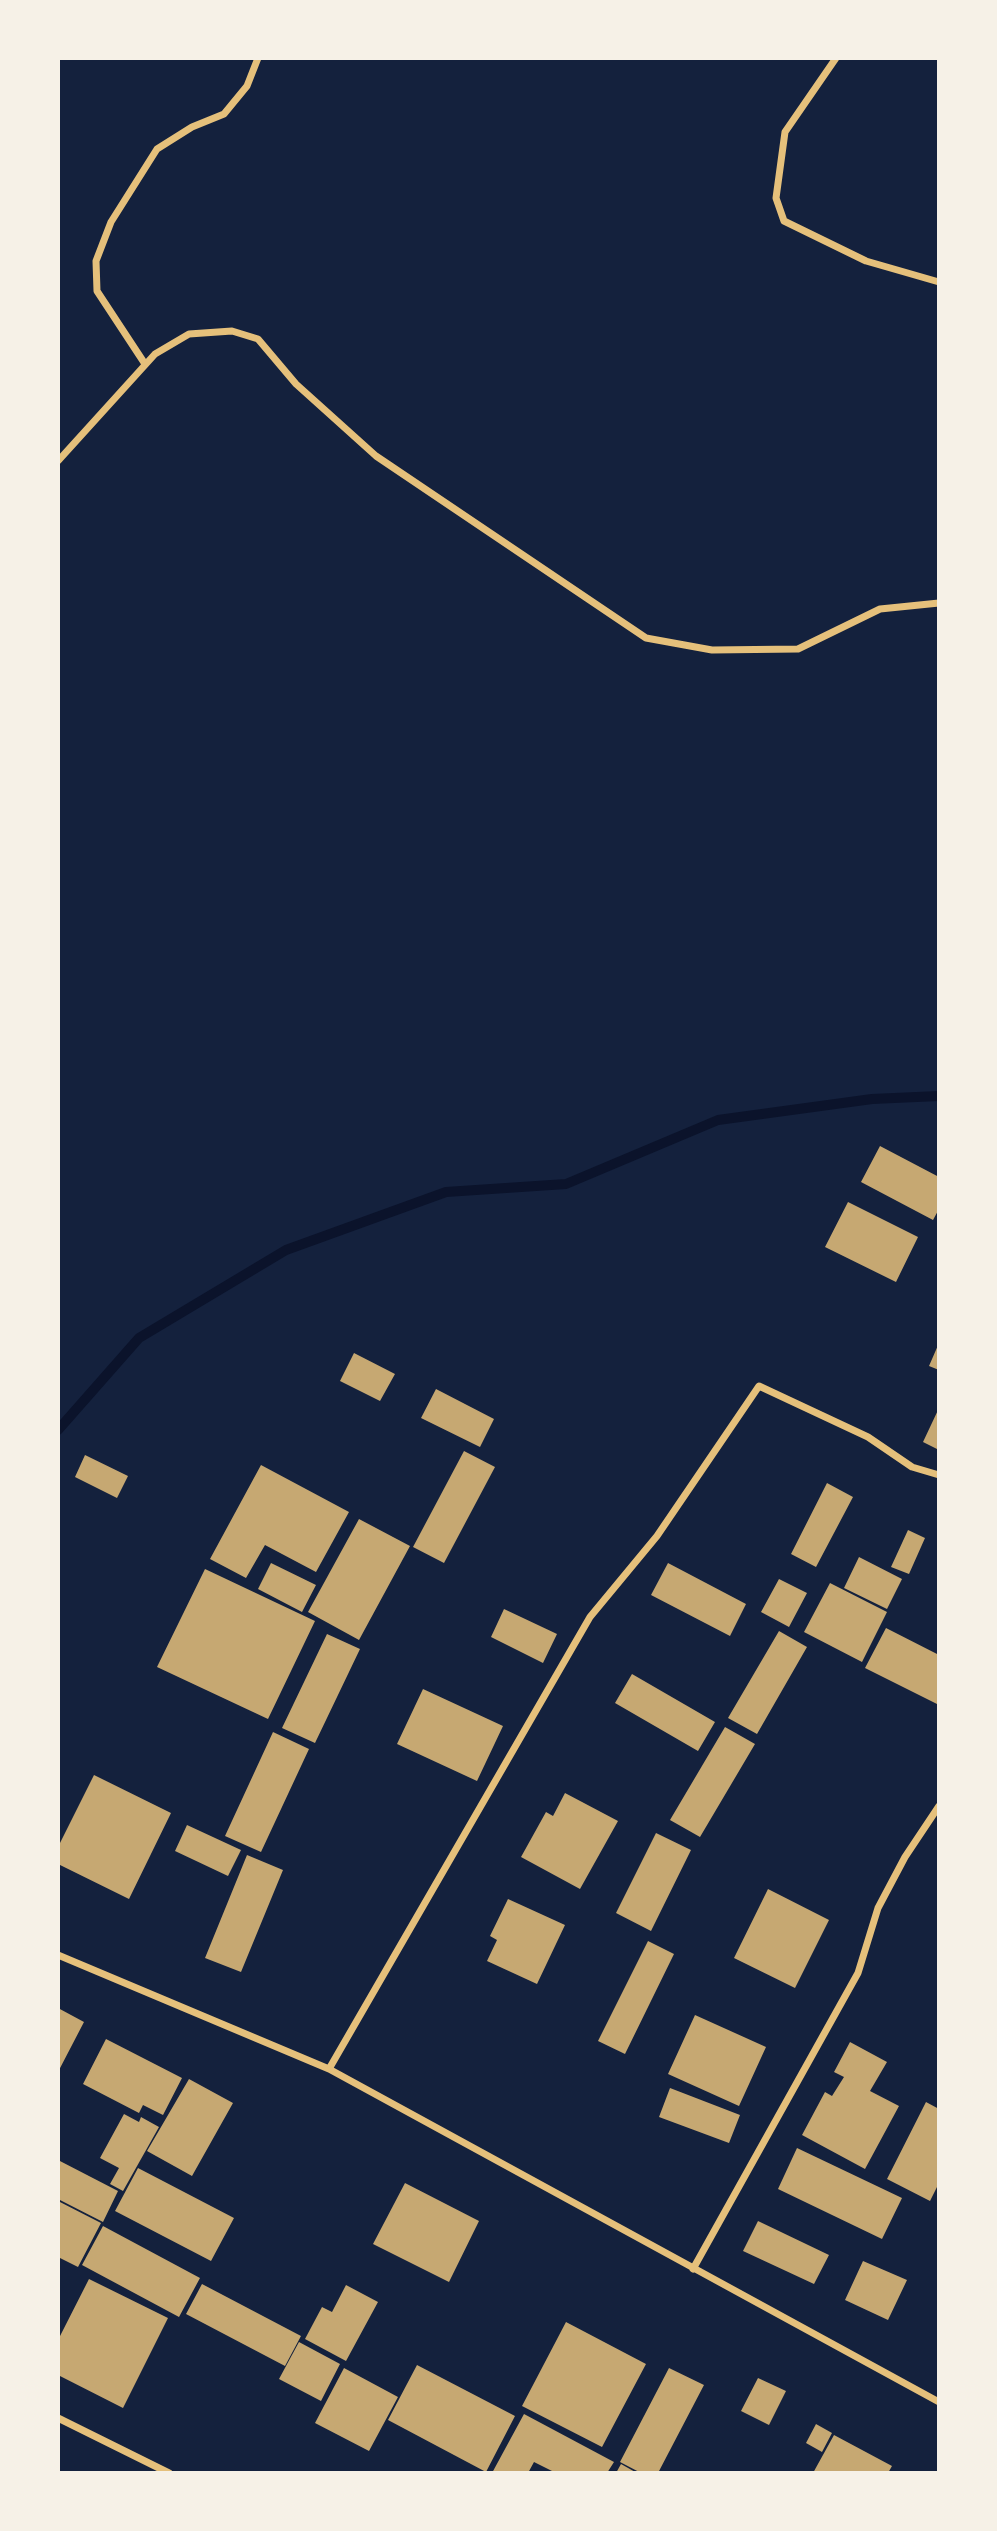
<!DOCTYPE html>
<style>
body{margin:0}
#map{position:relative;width:997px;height:2531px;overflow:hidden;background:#14213d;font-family:Arial,sans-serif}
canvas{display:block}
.frame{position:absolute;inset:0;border:60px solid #f6f1e7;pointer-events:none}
</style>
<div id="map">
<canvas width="997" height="2531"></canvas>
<div class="frame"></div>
</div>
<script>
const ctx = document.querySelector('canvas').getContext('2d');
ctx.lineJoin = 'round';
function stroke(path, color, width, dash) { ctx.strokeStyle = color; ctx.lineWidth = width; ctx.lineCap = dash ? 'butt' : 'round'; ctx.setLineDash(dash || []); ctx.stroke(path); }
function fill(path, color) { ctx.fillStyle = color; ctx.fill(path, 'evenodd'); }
stroke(new Path2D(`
 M58,1430l81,-92 147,-88 160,-58 120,-8 152,-64 154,-21 67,-3`), '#0b132b', 10);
fill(new Path2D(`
 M880,1146l59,31v32l-6,11 -72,-38z
 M848,1202l70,35 -22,45 -71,-35z
 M939,1343v27l-10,-4z
 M354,1353l41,21 -15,27 -40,-20z
 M436,1389l58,30 -14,28 -59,-29z
 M939,1408v42l-16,-8z
 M464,1451l31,16 -51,96 -31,-16z
 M85,1455l43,21 -11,22 -42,-21z
 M261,1465l88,47 -33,60 -51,-27 -19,33 -36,-19z
 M827,1483l26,14 -37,70 -25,-13z
 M359,1519l51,27 -51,94 -51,-28z
 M908,1530l17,8 -16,36 -18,-7z
 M859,1557l43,22 -15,30 -43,-21z
 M271,1563l45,22 -14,27 -44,-23z
 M668,1563l78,41 -16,32 -79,-41z
 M205,1569l110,52 -47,98 -111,-52z
 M779,1579l28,14 -18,34 -28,-15z
 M830,1583l57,29 -25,50 -58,-30z
 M504,1609l53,25 -14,29 -52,-26z
 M886,1628l53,27v50l-74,-37z
 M779,1631l28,16 -50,87 -29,-16z
 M327,1634l33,15 -45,94 -33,-15z
 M632,1674l83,48 -17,29 -83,-48z
 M423,1689l80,37 -26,55 -80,-37z
 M725,1727l30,17 -55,93 -30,-17z
 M273,1732l36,17 -48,103 -36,-16z
 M94,1775l77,38 -42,86 -71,-35v-17z
 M565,1793l53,28 -38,68 -59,-32 25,-45 7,4z
 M187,1825l54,25 -13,26 -53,-25z
 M656,1833l35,17 -40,81 -35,-18z
 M247,1855l36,15 -42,102 -36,-14z
 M768,1889l61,31 -34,68 -61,-30z
 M508,1899l57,26 -28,59 -50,-23 10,-21 -7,-4z
 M648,1941l26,13 -49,100 -27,-13z
 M58,2008l26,14 -26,50z
 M695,2015l71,32 -27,59 -71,-32z
 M106,2039l76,39 -19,37 -20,-10 -4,8 -56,-29z
 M850,2042l37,20 -17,29 29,15 -34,63 -63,-34 23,-43 7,4 12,-19 -10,-5z
 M189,2079l44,24 -41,73 -45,-25z
 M670,2088l70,27 -11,28 -70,-26z
 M926,2102l13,7v74l-9,18 -43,-22z
 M124,2114l15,8 2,-5 18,10 -36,64 -13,-7 9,-16 -19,-10z
 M797,2148l105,50 -20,41 -104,-50z
 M58,2160l60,31 -15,31 -45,-23z
 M138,2168l96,50 -23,43 -96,-50z
 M405,2183l74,38 -30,61 -76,-38z
 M58,2201l43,22 -23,44 -20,-10z
 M758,2221l71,34 -15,29 -71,-33z
 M103,2226l97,52 -21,39 -97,-52z
 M863,2261l44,19 -19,40 -43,-20z
 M89,2279l79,39 -45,90 -65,-33v-35z
 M202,2284l99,52 -16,30 -99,-52z
 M346,2285l32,17 -32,59 -41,-22 17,-32 10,5z
 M566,2322l80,42 -44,83 -80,-41z
 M299,2342l41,22 -19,37 -42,-22z
 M417,2365l98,51 -29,56 -98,-52z
 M344,2368l54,29 -29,54 -54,-28z
 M669,2368l35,17 -46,88h-17l-21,-11z
 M758,2378l28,13 -17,34 -28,-14z
 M524,2414l90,48 -7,11h-51l-22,-11 -6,11h-36z
 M816,2424l16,9 -10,19 -16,-9z
 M834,2435l58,31 -4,7h-75z
 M621,2464l16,9h-21z`), '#c6a872');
stroke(new Path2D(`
 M836,58l-51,74 -9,66 8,23 82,40 73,21
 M145,364l-48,-73 -1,-30 15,-39 46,-73 35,-22 32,-13 23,-28 11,-28
 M58,461l97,-107 34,-20 43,-3 26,8 38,45 80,72 270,182 66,12 86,-1 82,-40 59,-6
 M58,1955l271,114 610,333
 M329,2069l261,-452 67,-81 102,-150 109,51 44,30 27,8
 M693,2269l165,-296 20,-65 27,-51 34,-51
 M58,2418l111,55`), '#e5c07b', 7);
</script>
